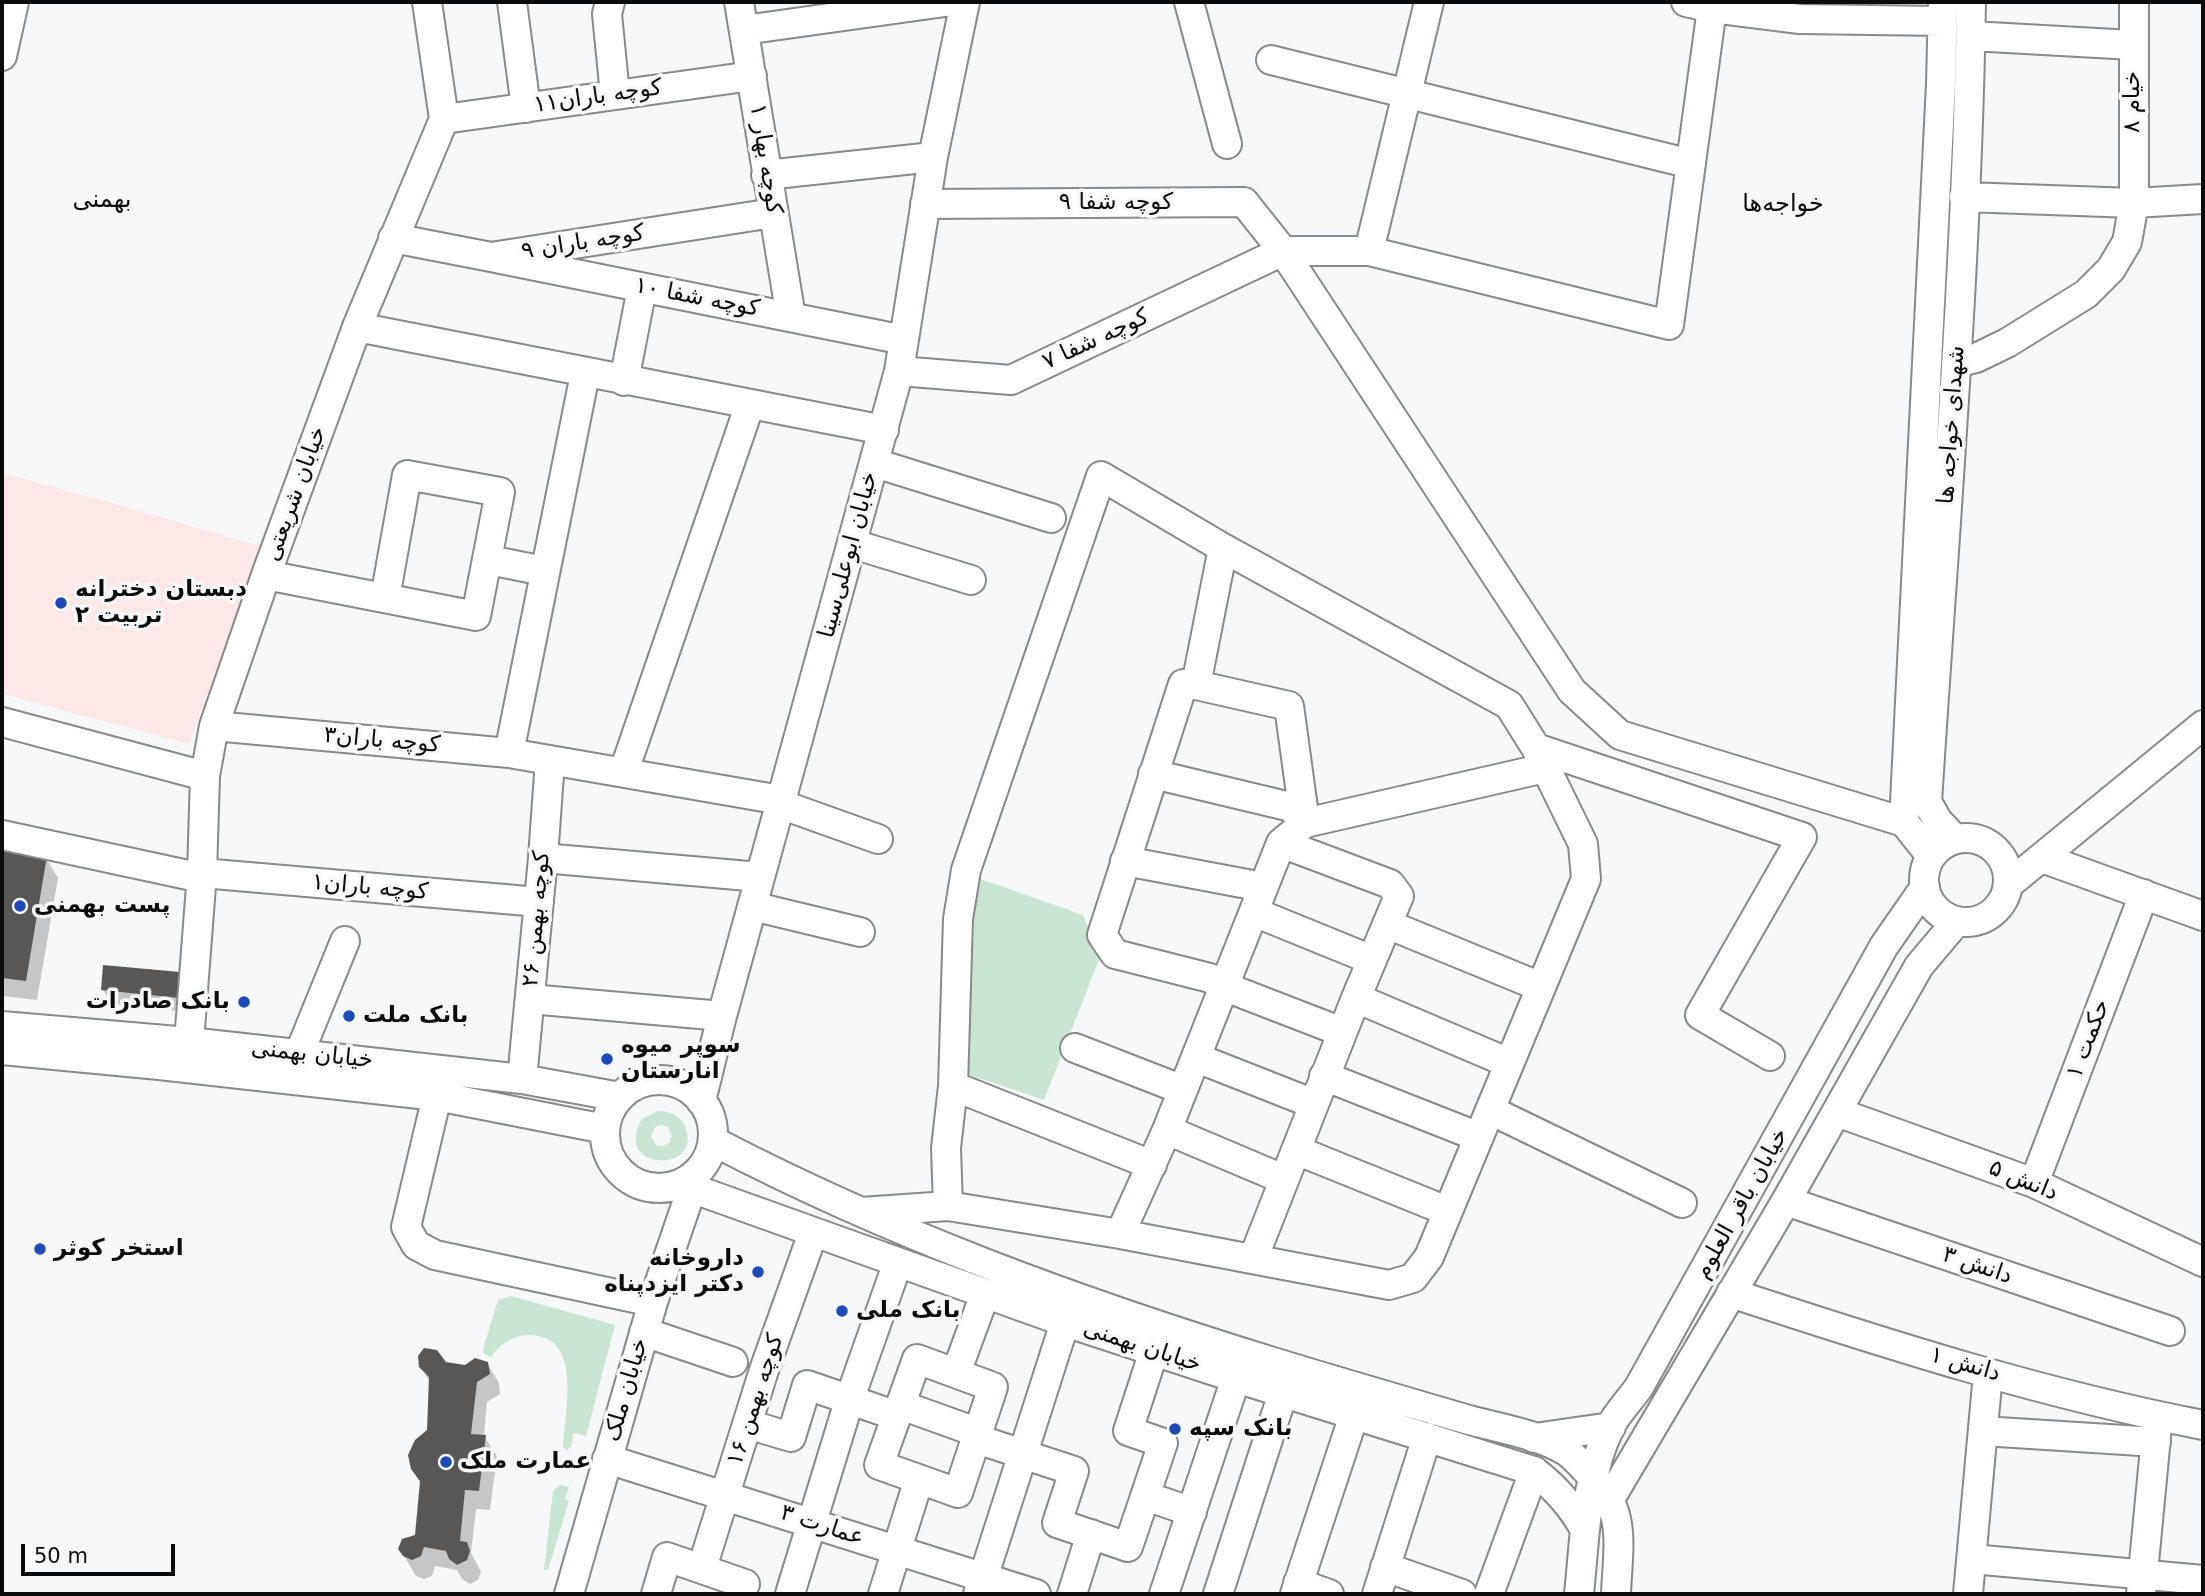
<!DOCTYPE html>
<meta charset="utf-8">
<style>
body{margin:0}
#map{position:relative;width:2205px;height:1596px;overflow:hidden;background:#f7f8f9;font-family:"DejaVu Sans",sans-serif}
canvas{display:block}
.frame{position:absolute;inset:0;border:4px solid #0b0b0c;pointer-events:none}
.scale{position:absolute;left:21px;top:1544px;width:154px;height:32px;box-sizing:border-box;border:4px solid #0b0b0c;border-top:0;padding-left:9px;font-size:21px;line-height:24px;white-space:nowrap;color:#0b0b0c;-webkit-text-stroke:5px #f7f8f9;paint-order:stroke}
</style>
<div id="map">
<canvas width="2205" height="1596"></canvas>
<div class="frame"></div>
<div class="scale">50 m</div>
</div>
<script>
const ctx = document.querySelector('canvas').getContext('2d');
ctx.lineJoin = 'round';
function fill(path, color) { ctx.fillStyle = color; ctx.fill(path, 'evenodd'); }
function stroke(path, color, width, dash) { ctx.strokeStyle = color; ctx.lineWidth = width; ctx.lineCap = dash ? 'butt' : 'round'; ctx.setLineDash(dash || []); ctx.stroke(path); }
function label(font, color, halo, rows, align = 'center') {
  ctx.font = font + ' "DejaVu Sans","Noto Naskh Arabic",sans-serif'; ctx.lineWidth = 7; ctx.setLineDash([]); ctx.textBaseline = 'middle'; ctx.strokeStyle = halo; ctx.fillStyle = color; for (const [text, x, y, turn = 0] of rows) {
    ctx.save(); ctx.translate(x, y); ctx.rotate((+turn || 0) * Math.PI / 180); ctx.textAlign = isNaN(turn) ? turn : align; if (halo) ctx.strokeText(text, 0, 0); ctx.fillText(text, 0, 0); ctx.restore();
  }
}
fill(new Path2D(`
 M2,473l118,32 142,42 -73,197 -187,-50z`), '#fee8e7');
fill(new Path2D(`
 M975,877l108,38 17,42 -56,143 -83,-28 8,-156z
 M658,1111c11,0 22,4 27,15 20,48 -74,46 -43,-7zM661,1125l7,2 4,9 -3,7 -6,3 -7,-1 -5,-9 4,-9z
 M511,1296l104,29 -29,111 -13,-3 -1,12 -5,6 -4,-5c2,-34 21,-113 -36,-111 -14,1 -29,10 -36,22l-7,-3 -1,-5 15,-49z
 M560,1485l9,2 -4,12 4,2 -21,69h-4l9,-79z`), '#c8e5d2');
fill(new Path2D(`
 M2,848l44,10 12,20 -21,122 -35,-4z
 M179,974l8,15 -1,23 -74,-8 -9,-14z
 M487,1363l12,20 1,11 -13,8 -3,34 13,20 -7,54 -14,-1 -5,44 10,19 -3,8 -8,4 -8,-5 -5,-9 -22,-4 -3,10 -8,3 -8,-3 -16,-27 16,-12 6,-51 -10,-17 17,-39 1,-47 -9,-17 24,-2 21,3z`), '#0003');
fill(new Path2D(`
 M2,846l45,10 -21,125 -24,-3z
 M103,965l77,7 -1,26 -78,-8z
 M424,1348l13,2 9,12 19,3 10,-7 13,4 2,12 -13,8 -6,52 15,1 -7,56 -14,-1 -5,51 7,1 3,9 -3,9 -10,5 -8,-6 -3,-8 -22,-4 -3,9 -9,4 -9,-4 -5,-7 4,-10 13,-4 5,-54 -9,-12 -3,-14 7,-15 12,-10 2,-53 -10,-10 -1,-11z`), '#585756');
const minor = new Path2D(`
 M512,2l14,106
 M610,2l-3,12 8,81
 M739,2l52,315
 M1189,2l38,142
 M1686,2l26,6 88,11 142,2
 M744,30l201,-28
 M1971,36l162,9
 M2,56l12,-54
 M1271,60l420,104
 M444,119l308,-43
 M766,175l167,-18
 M1964,197l170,6 69,-4
 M925,204l319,-2 39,49 289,440 48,44 284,87 27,34
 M393,238l98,19 282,-44
 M1369,251l60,-249
 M491,257l413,83
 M357,327l527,103
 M1956,363l20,-5 31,-15 79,-49 25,-25 16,-27 7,-39v-201
 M899,371l112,9 272,-129h86l300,74 43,-317
 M624,381l18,-93
 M875,463l176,55
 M853,544l118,36
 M1223,548l-27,137 -13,-1 -81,251 13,19 95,24 13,8 119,46
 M489,560l55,11
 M266,575l210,41 24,-124 -93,-17 -22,123
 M1196,685l93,21 16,117
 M2,722l203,54
 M214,726l295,27 272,47
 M1536,748l266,89 -102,178 70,41
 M509,753l76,-379
 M624,771l126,-367
 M1153,774l138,33 14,16
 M780,804l98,35
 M1904,822l37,-738 2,-82
 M2,835l186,40 14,-2 337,29
 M1924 880a42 42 0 1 1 84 0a42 42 0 1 1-84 0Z
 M1955,839l-17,-18 -11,-19c17,-266 40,-533 44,-800
 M543,858l217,19
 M2042,858l161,58
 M1125,861l138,26
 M2009,884l194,-159
 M752,906l108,26
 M1254,912l118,48
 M1387,924l154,63
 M1356,998l153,65
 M530,999l192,17
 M2,1026l187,16 333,37 98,18
 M189,1042l13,-169 3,-97 9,-50 52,-151 91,-248 87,-208 -17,-117
 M1075,1048l108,42
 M2,1050l157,15 278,31 168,33
 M299,1054l46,-113
 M1197,1058l117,46
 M1324,1076l155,61
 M522,1079l21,-221 7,-98
 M605 1134a54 54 0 1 1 108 0a54 54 0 1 1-108 0Z
 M953,1086l199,79
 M437,1096l-31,131 10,18 19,10 218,47
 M701,1101l21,-85 177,-645 34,-214 32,-155
 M1490,1110l192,93
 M1837,1112l197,71 169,79
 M1167,1130l116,49
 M713,1141c178,93 368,162 560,221 65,20 131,39 196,58 30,8 71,15 97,31 8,5 14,13 20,19 42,39 32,73 30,124
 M1296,1150l151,61
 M2034,1183l110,-289
 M680,1184l385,138 171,56 298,93c22,17 38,35 51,59
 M1786,1201l384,130
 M861,1212l87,-6 172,28 269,51 24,-7 16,-21 157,-378 -3,-35 -47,-96 -27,-43 -286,-157 -122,-72 -135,394 -8,49 -5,167 -7,62 2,58
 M1120,1234l47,-104 114,-287 24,-20 240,-55
 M1253,1259l103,-261 43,-102 -9,-12 -109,-41
 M1731,1293c155,51 312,101 472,132
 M644,1332l89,30
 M917,1359l76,28 -35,106 -79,-28z
 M956,1373l29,-79
 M901,1405l78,28
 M747,1424l44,13 16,-52 90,31
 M1983,1431l173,11
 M1534,1438l77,-11
 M977,1439l97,32 -17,52 71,24 35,-104 -35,-12 26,-80
 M607,1459l429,135
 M1146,1496l46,16
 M1610,1499l176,-298 133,-235 38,-45
 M1972,1559l231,21
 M1385,1567l77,27
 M702,1568l62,-198 49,-137
 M1298,1583l31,11
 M569,1594l84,-292 39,-114
 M656,1594l11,-37 78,27
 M790,1594l60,-196 48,-136
 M883,1594l36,-115
 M978,1594l87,-272
 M1072,1594l19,-60
 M1164,1594l72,-216
 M1218,1594l65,-201
 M1295,1594l59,-179
 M1377,1594l50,-157
 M1489,1594l45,-123
 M1579,1594c6,-55 6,-116 31,-167 7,-14 20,-27 29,-40l245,-441 41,-59
 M1968,1594l20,-221
 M2141,1594l17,-178`);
stroke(minor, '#88898a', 32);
stroke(minor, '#fff', 28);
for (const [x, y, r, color] of [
 [61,603,7,"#1d4ab7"],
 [20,906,7,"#1d4ab7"],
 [244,1002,7,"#1d4ab7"],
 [349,1016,7,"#1d4ab7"],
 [607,1059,7,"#1d4ab7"],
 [40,1249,7,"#1d4ab7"],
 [758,1272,7,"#1d4ab7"],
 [842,1311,7,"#1d4ab7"],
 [1175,1429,7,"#1d4ab7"],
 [446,1462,7,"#1d4ab7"]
]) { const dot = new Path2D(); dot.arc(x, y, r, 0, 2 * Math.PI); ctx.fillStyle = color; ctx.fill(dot); stroke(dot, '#f7f8f9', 2.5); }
label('23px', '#0b0b0c', '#f7f8f9', [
 ["کوچه باران۱۱",598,97,-8],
 ["خیام ۸",2133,102,-90],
 ["کوچه بهار ۱",765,159,81],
 ["کوچه شفا ۹",1116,203],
 ["کوچه باران ۹",583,243,-9],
 ["کوچه شفا ۱۰",697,298,11],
 ["کوچه شفا ۷",1096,340,-25],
 ["شهدای خواجه ها",1952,425,-86],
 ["خیابان شریعتی",296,494,-70],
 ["خیابان ابوعلی‌سینا",849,555,-75],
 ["کوچه باران۳",382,741,5],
 ["کوچه باران۱",370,888,5],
 ["کوچه بهمن ۲۶",537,919,-85],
 ["حکمت ۱",2089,1039,-69],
 ["خیابان بهمنی",312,1055,6],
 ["دانش ۵",2023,1181,22],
 ["خیابان باقر العلوم",1742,1204,-61],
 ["دانش ۳",1977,1266,19],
 ["خیابان بهمنی",1142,1347,18],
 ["دانش ۱",1965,1365,16],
 ["خیابان ملک",627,1390,-74],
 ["کوچه بهمن ۱۶",756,1400,-72],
 ["عمارت ۳",822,1526,18]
]);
label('bold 23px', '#0b0b0c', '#f7f8f9', [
 ["دبستان دخترانه",75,590],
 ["تربیت ۲",75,616],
 ["پست بهمنی",34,906],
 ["بانک صادرات",230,1002,"right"],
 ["بانک ملت",363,1016],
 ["سوپر میوه",621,1046],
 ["انارستان",621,1072],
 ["استخر کوثر",54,1249],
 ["داروخانه",744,1259,"right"],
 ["دکتر ایزدپناه",744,1285,"right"],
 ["بانک ملی",856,1311],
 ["بانک سپه",1189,1429],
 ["عمارت ملک",460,1462]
], 'left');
label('24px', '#0b0b0c', '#f7f8f9', [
 ["بهمنی",102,201],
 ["خواجه‌ها",1783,205]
]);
</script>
